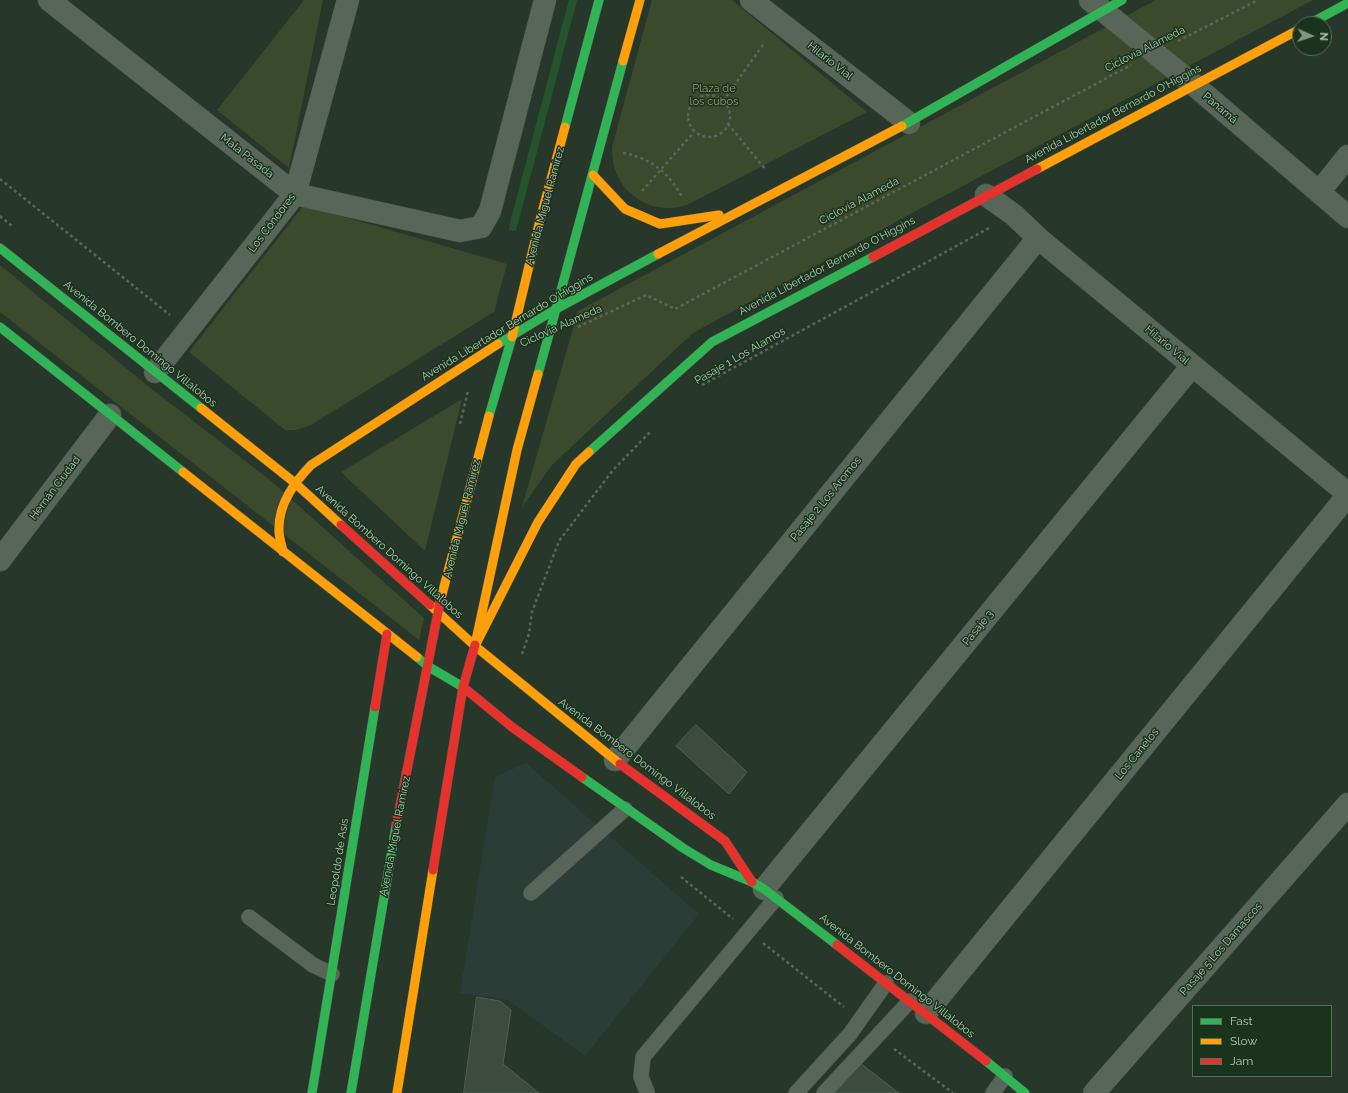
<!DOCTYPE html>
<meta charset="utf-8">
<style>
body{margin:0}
#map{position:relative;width:1348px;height:1093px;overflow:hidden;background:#273729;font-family:Raleway,sans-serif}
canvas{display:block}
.legend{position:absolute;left:1192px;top:1005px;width:140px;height:72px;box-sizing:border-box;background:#1a331d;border:1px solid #566f59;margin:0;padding:5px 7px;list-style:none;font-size:12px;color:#b0cab4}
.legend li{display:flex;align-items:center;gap:8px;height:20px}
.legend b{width:20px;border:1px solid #566f59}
.north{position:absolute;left:1292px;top:16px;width:40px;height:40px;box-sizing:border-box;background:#1a331d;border:1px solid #566f59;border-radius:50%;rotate:93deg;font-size:11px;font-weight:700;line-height:16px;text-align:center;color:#b0cab4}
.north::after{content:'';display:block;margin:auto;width:14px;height:18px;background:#809783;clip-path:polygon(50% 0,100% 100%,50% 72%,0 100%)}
</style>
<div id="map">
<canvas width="1348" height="1093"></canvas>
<ul class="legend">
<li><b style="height:5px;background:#30b455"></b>Fast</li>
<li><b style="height:5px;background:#ff9f0a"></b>Slow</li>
<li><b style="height:5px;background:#e5322d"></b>Jam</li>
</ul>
<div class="north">N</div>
</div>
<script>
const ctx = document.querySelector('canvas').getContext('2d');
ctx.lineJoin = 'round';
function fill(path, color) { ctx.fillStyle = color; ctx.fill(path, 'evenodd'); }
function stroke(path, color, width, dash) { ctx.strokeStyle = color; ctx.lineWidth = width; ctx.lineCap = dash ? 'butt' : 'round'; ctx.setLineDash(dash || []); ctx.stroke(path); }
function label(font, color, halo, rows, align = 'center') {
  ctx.font = font + ' Raleway,sans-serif'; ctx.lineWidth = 3; ctx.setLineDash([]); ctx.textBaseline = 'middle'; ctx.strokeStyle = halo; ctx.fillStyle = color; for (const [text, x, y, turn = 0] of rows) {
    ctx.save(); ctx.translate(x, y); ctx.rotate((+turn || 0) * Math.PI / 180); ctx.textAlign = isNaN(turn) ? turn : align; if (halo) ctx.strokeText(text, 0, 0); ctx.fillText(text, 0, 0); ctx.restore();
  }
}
fill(new Path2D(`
 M526,763l173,151 -114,142 -77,-56 -48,-7 35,-216z`), '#2c3d37');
fill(new Path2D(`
 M304,0h19l-34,168 -72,-58z
 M652,0h80l135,112 -180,93c-40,13 -77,-17 -75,-58z
 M1156,0h157l-401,213 -219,120 -141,132 -30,42 56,-196z
 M304,205l203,59 -13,48 -183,113 -15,5h-11l-96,-78z
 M0,265l153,125 117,90 154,138 -5,22 -419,-328z
 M462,399l-37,152 -84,-79z`), '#3b492c');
stroke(new Path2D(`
 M513,227l60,-227`), '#24532c', 8);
const building = new Path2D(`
 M696,725l51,47 -18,22 -53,-48z
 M477,997l23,4 11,9 -8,54 36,29h-75z
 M856,1060l43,33h-70z`);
fill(building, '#3c4b3e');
stroke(building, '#4f6051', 1);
const lane = new Path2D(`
 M531,893l94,-84
 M249,917l64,48 19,9
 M647,1092l-6,-15 2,-20 133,-159
 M796,1093l54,-59 36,-51
 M824,1093l86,-92
 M993,1093l12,-17`);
const street = new Path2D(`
 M49,0l246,194 165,37 21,-4 9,-16 55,-211
 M751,0l158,123
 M1090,0l104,85 154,132
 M1319,192l29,-36
 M986,195l28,20 24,23 310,256
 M155,372l140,-178 53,-194
 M0,560l110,-145
 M615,760l423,-522
 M764,889l428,-523
 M926,1013l422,-518
 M1094,1093l254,-289`);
const fast = new Path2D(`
 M1309,24l39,-21
 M902,126l220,-126
 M565,127l34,-127
 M0,248l201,160
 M556,309l67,-248
 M0,327l183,145
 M498,344l58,-35 102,-55
 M538,374l18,-65
 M489,416l23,-79
 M589,452l123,-110 161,-85
 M417,657l12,10 34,20
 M582,777l101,71 28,17 41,17 12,7 73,56
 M986,1061l39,32
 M312,1093l63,-386
 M351,1093l45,-267`);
const slow = new Path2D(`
 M623,61l17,-61
 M1037,169l263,-140
 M593,175l32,34 35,15 59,-9
 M658,254l244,-128
 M512,337l28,-117 25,-93
 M201,408l94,75 46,42
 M183,472l234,185
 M283,552c-1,-7 -4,-14 -4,-21 -1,-27 15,-48 32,-66l187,-121
 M440,602l49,-186
 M430,605l45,41
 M475,645l42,-195 21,-76
 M475,646l145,118
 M475,646l63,-124 38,-58 13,-12
 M397,1093l36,-223`);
const jam = new Path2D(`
 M873,257l164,-88
 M341,525l89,80
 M463,687l49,40 70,50
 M375,707l12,-73
 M620,764l105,77 27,41
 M396,826l44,-224
 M433,870l30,-183 12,-42
 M837,945l149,116`);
stroke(lane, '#465247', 16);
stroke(street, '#465247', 23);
stroke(fast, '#465247', 10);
stroke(slow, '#465247', 10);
stroke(jam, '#465247', 10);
stroke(new Path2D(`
 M1178,41l80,-41
 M688 116a21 21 0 1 1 42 0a21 21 0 1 1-42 0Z
 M723,101l42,-59
 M728,124l38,46
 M623,153c28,5 46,20 59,44
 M0,179l170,136
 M642,191l52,-59
 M0,216l12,10
 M578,327l68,-32 29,14 456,-244
 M702,385l289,-158
 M460,424l8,-33
 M522,654l7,-20 3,-22 27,-71 54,-71 38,-39
 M681,877l52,42
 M763,943l81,64
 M894,1049l59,44`), '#5a665a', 2.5, [3, 3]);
stroke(lane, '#576659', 15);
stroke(street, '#576659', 22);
stroke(fast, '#30b455', 9);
stroke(slow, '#ff9f0a', 9);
stroke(jam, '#e5322d', 9);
label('11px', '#b0cab4', '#1a331d', [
 ["Ciclovía Alameda",1145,49,-27],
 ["Hilario Vial",830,61,38],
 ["Panamá",1220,108,40],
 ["Avenida Libertador Bernardo O'Higgins",1113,114,-28],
 ["Mala Pasada",247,156,38],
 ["Ciclovía Alameda",859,201,-28],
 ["Avenida Miguel Ramírez",545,206,-75],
 ["Los Cóndores",272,223,-53],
 ["Avenida Libertador Bernardo O'Higgins",827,266,-28],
 ["Ciclovía Alameda",561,326,-24],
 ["Avenida Libertador Bernardo O'Higgins",507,327,-31],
 ["Avenida Bombero Domingo Villalobos",140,344,39],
 ["Hilario Vial",1167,345,40],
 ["Pasaje 1 Los Alamos",740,356,-30],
 ["Hernán Ciudad",55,488,-53],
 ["Pasaje 2 Los Aromos",826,499,-51],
 ["Avenida Miguel Ramírez",462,519,-76],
 ["Avenida Bombero Domingo Villalobos",389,552,42],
 ["Pasaje 3",978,628,-51],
 ["Los Canelos",1137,754,-51],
 ["Avenida Bombero Domingo Villalobos",637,759,37],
 ["Avenida Miguel Ramírez",395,836,-79],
 ["Leopoldo de Asís",338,862,-81],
 ["Pasaje 5 Los Damascos",1221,949,-49],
 ["Avenida Bombero Domingo Villalobos",897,976,38]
]);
label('11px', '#a2966c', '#1a331d', [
 ["Plaza de",714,89],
 ["los cubos",714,102]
]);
</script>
